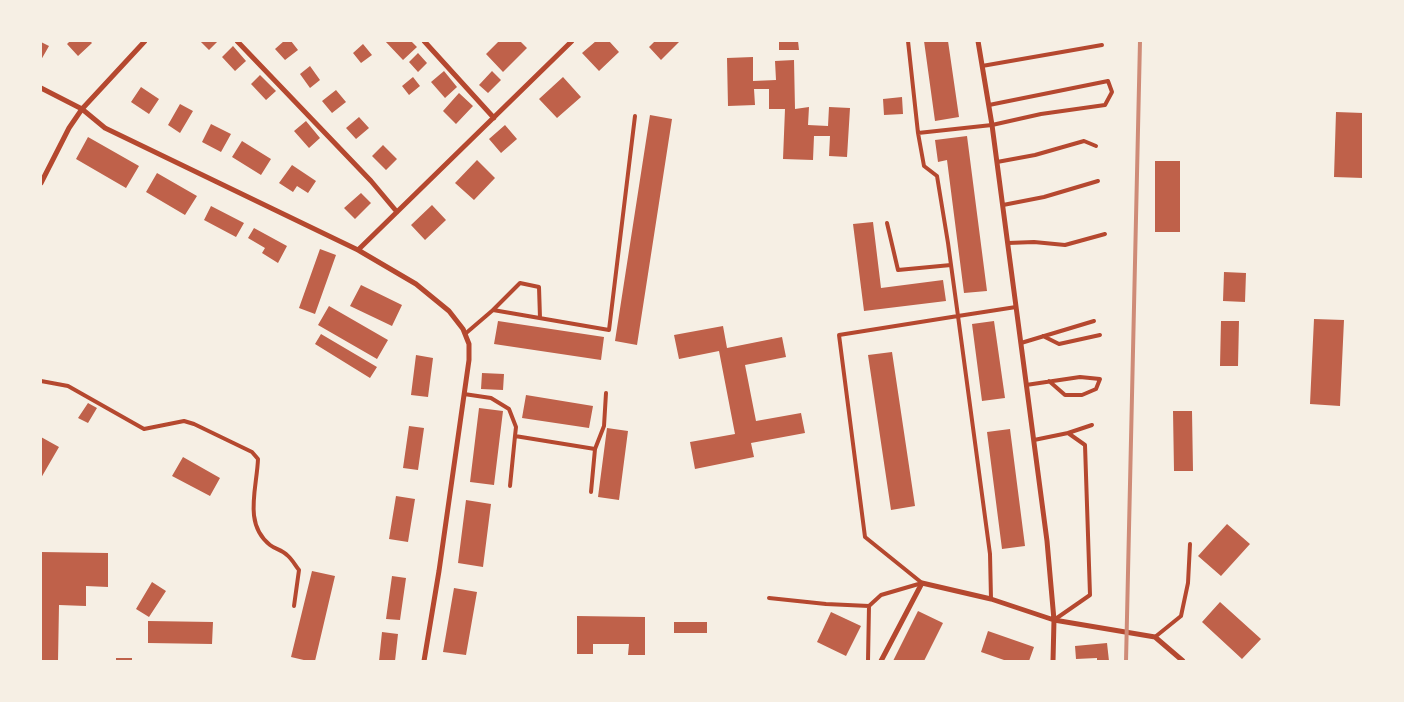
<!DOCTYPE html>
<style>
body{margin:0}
#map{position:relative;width:1404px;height:702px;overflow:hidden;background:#f6efe4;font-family:Mulish,sans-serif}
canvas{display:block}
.frame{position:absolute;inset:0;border:42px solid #f6efe4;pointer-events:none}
</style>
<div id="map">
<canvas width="1404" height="702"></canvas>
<div class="frame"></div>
</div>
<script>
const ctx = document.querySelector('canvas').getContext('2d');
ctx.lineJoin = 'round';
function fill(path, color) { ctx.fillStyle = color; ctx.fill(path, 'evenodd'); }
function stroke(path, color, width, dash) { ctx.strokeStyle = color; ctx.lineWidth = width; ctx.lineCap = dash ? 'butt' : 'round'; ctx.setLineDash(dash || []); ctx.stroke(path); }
fill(new Path2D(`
 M70,41h20l2,2 -14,13 -11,-12z
 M200,41h18l-9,9z
 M284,41h7l7,9 -13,10 -10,-11z
 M385,41h26l6,6 -14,13z
 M499,41h21l7,7 -24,24 -17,-18z
 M596,41h13l10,11 -20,19 -17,-18z
 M655,41h25l-19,19 -12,-13z
 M779,41h19l1,9h-20z
 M924,41h24l11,76 -24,4z
 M41,42l8,4 -8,14z
 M363,44l9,11 -11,8 -8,-10z
 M233,46l13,15 -11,10 -13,-14z
 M418,53l9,10 -9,9 -9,-10z
 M753,57v24l23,-1 -1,-19 19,-1 1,49 14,-2 -1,18 20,1 1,-19 21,1 -3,49 -18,-1 1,-20h-16l-1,24 -30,-1 2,-50h-16v-20h-15l1,16 -27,1 -1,-48z
 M310,66l10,14 -10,8 -10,-14z
 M444,71l13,16 -12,11 -14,-16z
 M492,71l9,9 -13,13 -9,-8z
 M260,75l16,16 -10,9 -15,-16z
 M413,77l7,9 -11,9 -7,-9z
 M563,77l18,20 -24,21 -18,-19z
 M141,87l18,12 -10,15 -18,-12z
 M336,90l10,12 -14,11 -10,-12z
 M459,93l14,13 -17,18 -13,-13z
 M902,97l1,17 -19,1 -1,-16z
 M180,104l13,7 -13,22 -12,-8z
 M1336,112l27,1v65l-29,-1z
 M650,115l22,4 -35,226 -22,-4z
 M359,117l10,11 -13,11 -10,-11z
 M306,121l14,17 -11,10 -15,-17z
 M211,124l20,10 -10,18 -19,-10z
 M505,125l12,14 -16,14 -12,-14z
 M967,136l20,155 -23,2 -17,-133 -9,2 -3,-22z
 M88,137l51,29 -13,22 -50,-29z
 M242,141l29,18 -10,16 -29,-18z
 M383,145l14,14 -11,11 -14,-14z
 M477,160l18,18 -21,22 -19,-17z
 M1155,161h25v71h-25z
 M292,165l24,16 -8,12 -11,-7 -4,6 -14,-9z
 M157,173l40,23 -12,19 -39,-23z
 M361,193l10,10 -16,16 -11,-11z
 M432,205l14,15 -21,20 -14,-15z
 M211,206l33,17 -8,14 -32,-17z
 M873,222l8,66 62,-8 3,21 -82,10 -11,-87z
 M254,228l33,18 -9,17 -16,-10 3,-5 -17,-10z
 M320,249l16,6 -21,59 -16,-6z
 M1224,272l22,1 -1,29 -22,-1z
 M361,285l41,20 -10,21 -42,-20z
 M329,306l59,34 -11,19 -59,-34z
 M1314,319l30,1 -4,86 -30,-2z
 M498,321l106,16 -3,23 -107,-16z
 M994,321l11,77 -23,3 -10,-77z
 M1221,321h18l-1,45h-18z
 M723,326l4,22 55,-11 4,20 -41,8 11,56 45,-8 4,20 -54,10 3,14 -59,12 -5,-27 45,-8 -16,-83 -40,8 -5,-24z
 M321,334l56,33 -7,11 -55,-34z
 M892,352l23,154 -24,4 -23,-155z
 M416,355l17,3 -5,39 -17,-2z
 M482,373l22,1 -1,16 -22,-1z
 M526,395l67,11 -4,22 -67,-10z
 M88,403l9,5 -9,15 -10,-5z
 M479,408l24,3 -9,74 -24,-3z
 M1173,411h19l1,60h-19z
 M409,426l15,2 -6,42 -15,-2z
 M607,428l21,3 -9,69 -21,-3z
 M1010,429l15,117 -23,3 -15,-117z
 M41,437l18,10 -18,31z
 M183,457l37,21 -10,18 -38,-20z
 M396,496l19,3 -7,43 -19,-3z
 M466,500l25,4 -8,63 -25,-4z
 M1227,524l23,20 -29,32 -23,-20z
 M41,552l67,1v34l-22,-1v20l-27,-1 -1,56h-17z
 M312,571l23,5 -20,85h-7l-17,-4z
 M392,576l14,2 -6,42 -14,-1z
 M152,582l14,9 -17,26 -13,-8z
 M454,588l23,4 -11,63 -23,-3z
 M1220,602l41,37 -19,20 -40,-37z
 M918,611l25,12 -19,38h-31z
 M831,612l30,14 -15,30 -29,-14z
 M577,616l68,1v38h-17l1,-11h-36v10h-16z
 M148,621l65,1 -1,22 -64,-1z
 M674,622h33v11h-33z
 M988,631l46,16 -5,14h-26l1,-1 -23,-8z
 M382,632l16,2 -3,27h-16z
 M1107,643l2,18h-12v-3l-21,1 -1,-13z
 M116,658h16v3h-16z`), '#bf614a');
stroke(new Path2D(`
 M908,41l10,92
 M982,66l120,-21
 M989,105l119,-24 4,11 -7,13 -64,9 -49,11 -74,8 6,33 13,10 11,67 10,73 58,-9
 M997,162l38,-7 49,-14 12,5
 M1003,205l41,-8 54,-16
 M887,223l11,47 53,-5
 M1008,243l26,-1 31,3 40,-11
 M493,310l27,-27 19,4 1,31
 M465,334l28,-24 116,20 26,-214
 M1043,336l16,8 41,-9
 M1021,343l73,-22
 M41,381l27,5 76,43 40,-8 10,3 58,28 6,7c-1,29 -15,65 12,86 5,4 12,5 17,10 5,4 8,10 12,15l-5,36
 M1026,385l54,-8 20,2 -4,10 -14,6h-17l-16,-14
 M464,394l27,4 18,11 7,18 -1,9 80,13 -4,43
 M1068,433l24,-8
 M1034,440l34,-7 17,12 5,150 -36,25
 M595,449l9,-23 2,-33
 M510,486l5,-50
 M922,583l-57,-46 -26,-202 119,-19 32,238 1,45
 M769,598l57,6 43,2
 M1155,637l26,-21 7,-33 2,-39
 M868,661l1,-55 12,-11 41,-12`), '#b5482f', 4);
stroke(new Path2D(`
 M237,41l134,140 26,31
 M424,41l70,77
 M978,41l14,84 55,416 7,79 -1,41
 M41,88l41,21 23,19 253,122 58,34 33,27 14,18 6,15v16l-30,211 -15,90
 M41,183l28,-55 13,-19 63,-68
 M358,250l214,-209
 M881,661l41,-78 69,16 63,21 101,17 28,24`), '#b5482f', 5);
stroke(new Path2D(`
 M1126,661l14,-620`), '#cf8b77', 4);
</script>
